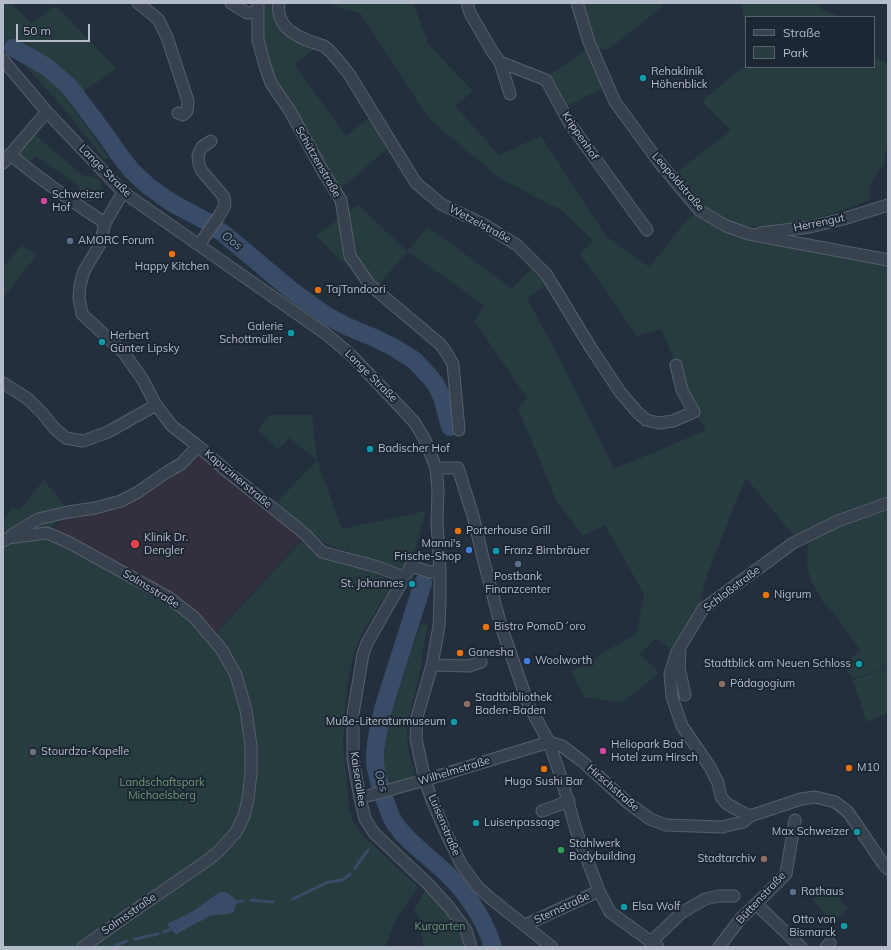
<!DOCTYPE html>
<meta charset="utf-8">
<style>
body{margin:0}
#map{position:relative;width:891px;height:950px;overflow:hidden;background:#242f3e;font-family:Mulish,sans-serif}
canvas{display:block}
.frame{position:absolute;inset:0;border:4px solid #b4bcc9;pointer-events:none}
.legend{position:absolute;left:745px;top:16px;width:130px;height:52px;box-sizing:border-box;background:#1d2633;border:1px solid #59626f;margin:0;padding:5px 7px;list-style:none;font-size:12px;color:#b4bcc9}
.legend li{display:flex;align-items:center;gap:8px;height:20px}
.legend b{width:20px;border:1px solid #59626f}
.scale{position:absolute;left:16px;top:24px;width:74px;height:18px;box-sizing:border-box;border:2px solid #b4bcc9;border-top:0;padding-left:5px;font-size:12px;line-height:14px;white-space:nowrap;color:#b4bcc9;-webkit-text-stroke:3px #1d2633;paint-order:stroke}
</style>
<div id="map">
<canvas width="891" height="950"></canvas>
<div class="frame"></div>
<ul class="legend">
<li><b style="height:5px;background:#38414e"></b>Straße</li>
<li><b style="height:11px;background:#263c3f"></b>Park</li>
</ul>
<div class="scale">50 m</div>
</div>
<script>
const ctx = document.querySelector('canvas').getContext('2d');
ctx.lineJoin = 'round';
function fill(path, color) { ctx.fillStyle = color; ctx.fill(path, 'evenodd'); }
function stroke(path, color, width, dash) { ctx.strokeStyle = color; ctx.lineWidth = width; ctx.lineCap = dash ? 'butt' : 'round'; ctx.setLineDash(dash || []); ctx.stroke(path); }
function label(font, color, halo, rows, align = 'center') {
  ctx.font = font + ' Mulish,sans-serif'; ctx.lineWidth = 4; ctx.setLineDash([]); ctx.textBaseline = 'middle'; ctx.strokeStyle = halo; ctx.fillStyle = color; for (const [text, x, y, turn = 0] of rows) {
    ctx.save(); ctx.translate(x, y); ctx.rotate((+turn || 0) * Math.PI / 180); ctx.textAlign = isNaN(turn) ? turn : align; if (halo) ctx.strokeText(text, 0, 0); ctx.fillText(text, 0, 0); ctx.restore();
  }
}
fill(new Path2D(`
 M198,446l105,91 -92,101 -45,-37 -117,-68 19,-20 57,-10z`), '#32303f');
fill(new Path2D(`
 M3,3h8l20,20 25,-17 61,63 -49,32 40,56 -3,3 -46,-57 -56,-62z
 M266,3h8l4,20 36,26 -20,15 52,72 24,-19 17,32 -48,41 -47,-82 -22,-41 -9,-33z
 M334,3h79l16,42 44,46 -18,15 44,49 42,-19 65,100 43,31 38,-47 12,-10 25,14 -20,-18 -29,-32 56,-44 -29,-29 44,-36v2h128v-9l14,5v79l-5,24 -8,10 -6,12 1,12 -52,19 -48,7h-42l160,34v239l-51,17 -43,20 -48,-58 -13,30 -29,76 -5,25 -29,40 -14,-11 -16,17 20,18 -39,30 -37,-6 -13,-25 66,-39 7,-39 -39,-69 -23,11 -26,-36 -38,-92 9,-10 -52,-76 9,-17 -77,-54 -29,35 -39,-27 -23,-24 42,-30 49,46 21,-24 84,62 22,-23 11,20 -18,12 37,69 50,102 93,-39 -13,-18 -18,-47 -15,-36 -24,7 -57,-82 13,-14 -32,-30 -60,-31 -72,-60 -69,-106 -26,-7z
 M581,3h16l1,2 9,-2h53l2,4 -55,43 -12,-3z
 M742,3h79l-2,5 19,8 -92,1v27z
 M587,49l19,37 -39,20 -19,-30z
 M32,132l50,43 12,2 6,4 2,6 1,7c-5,6 -15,10 -23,5 -2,-1 -4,-3 -5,-4l5,-8 -44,-31 -8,9 -13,-11z
 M22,245l15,10 -34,43v-33l2,1z
 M270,415h42l5,45 25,69 84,-18 -14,47 -9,9 -4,1 -71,-23 -19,-15 -34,-26 42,-44 -28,-22 -11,11 -20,-19z
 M44,480l24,31 -21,22v1l119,67 45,38 93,-101 21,19 49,15 20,10 -32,51 -8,20 -7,32 -4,58 6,64 4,14 10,15 55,51 -23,34 -10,26h-382v-422l8,-17 8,2z
 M888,508v159l-35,12 -11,-15 19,-13 -28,-39 -10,-10 -12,-21 -4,-16 1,-21 10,-9 32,-14z
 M422,623l6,2 -5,23 -2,20 -12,47 -2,19 2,21 7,22 -26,8 -7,-18 3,-38 26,-80z
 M888,668v45l-21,9 -14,-42z
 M428,884l43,63h-47l-6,-31 -4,-5z
 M830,886l18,23 -15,14 -21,-24z`), '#263c3f');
fill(new Path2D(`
 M220,892h6l11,8 -3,12c-9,4 -15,2 -25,4 -3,1 -5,3 -8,5 -9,4 -17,9 -25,14l-8,-9v-3c11,-4 30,-14 39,-22 4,-3 8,-6 13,-9z`), '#394c67');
stroke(new Path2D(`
 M389,829l6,-4
 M355,868l13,-18
 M293,899l35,-17 15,-2 7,-6
 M251,900l22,2
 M237,902l6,-1
 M164,932l7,-3
 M135,939l23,-5
 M112,947l15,-6`), '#394c67', 3);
stroke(new Path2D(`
 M13,48l17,9 18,11 21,18 38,51 14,20 11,14 16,15 24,17 34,18 18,13 67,56 36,26 19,10 31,13 16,8 21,13 15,16 7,9 6,12 8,30
 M423,583l-39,123c-4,17 -10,39 -9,56 1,12 5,22 8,33 4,10 7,22 13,30 16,23 41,36 59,57 16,18 31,42 38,65`), '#394c67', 18);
const street = new Path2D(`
 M138,3l20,16 9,18 21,64 -1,10 -4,4 -5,-2
 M231,3l16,10 10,-1
 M258,3v37l7,26 6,17 19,28 34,62 17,27 9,56 20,29 70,59 6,8 7,12 6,66
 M279,3c-3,21 12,31 30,38 5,2 10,3 15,5 9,6 18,20 25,28l67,109 25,21 42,20 34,21 29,29 45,74 29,44 18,21 8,7 13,3 14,-2 21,-9 -12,-22 -6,-25
 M467,3l3,10 22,38 8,11 10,32
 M577,3l12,39 26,60 44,60 40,48 27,16 23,8 139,26
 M3,60l44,52 76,80 203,142 24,20 54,57 11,12 10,17 11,28 2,21 -1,33 3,49v30l-1,25 -7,39 -15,52 -1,22 9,41 8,23 13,30 15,31 16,22 13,12 62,49
 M500,62l46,18 24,44 77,106
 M10,154c30,26 63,48 95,69
 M3,163l34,-40 10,-11
 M123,192l-18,31 -5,21 -16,27 -4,14 -1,13 3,16 42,39 19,27 13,25 16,21 26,20 31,27 76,61 17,18 56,15 26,10
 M760,233l50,-6 33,-8 45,-14
 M199,245l20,-29 6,-11 -1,-8 -23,-27 -2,-6 -1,-9 4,-8 9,-6
 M3,383l25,16 15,15 12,15 11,9 17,3 25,-9 48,-27
 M436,468h22l15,48 11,46 17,64 28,80 20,36 12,35 15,53 23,61 11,21 48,35
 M888,503l-50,18 -45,22 -90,66 -26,43 -7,22 2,23 10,29 28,41 8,16 3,14 6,7 11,6 12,6 51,-17 14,-2 20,5 13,10 36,53 4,4
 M12,535l26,-16 30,-7 27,-4 26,-7 17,-9 29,-20 14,-8 17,-18
 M3,541l5,-3 39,-5 21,9 100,55 26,20 28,33 14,25 10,35 5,36v27l-3,26 -4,17 -8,16 -16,18 -12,10 -80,55 -45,32
 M440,571l-10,1 -19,-6 -44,77 -4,11 -10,60v45l7,39 5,21 9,14 54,51 21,23 17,23 5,17
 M680,654l-1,14 6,27
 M432,665l37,1 12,-4
 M360,798l65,-18 124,-38 13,4 21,16 44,40 23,17 16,6 56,2 21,-5 7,-6
 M542,811l27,-10
 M756,904l45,43
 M525,925l74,-34
 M651,942l30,-29 24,-14 14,-3h15
 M719,947l22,-29 15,-14 30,-30 9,-54
 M826,947l4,-4`);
stroke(street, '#565f6c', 13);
stroke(street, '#38414e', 11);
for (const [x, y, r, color] of [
 [643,78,4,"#0f9aa8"],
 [44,201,4,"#d1479c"],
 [70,241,4,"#5c6f8a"],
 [172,254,4,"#e8710a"],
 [318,290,4,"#e8710a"],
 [291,333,4,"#0f9aa8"],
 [102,342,4,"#0f9aa8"],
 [370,449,4,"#0f9aa8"],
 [458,531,4,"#e8710a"],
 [135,544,5,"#e0444e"],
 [469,550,4,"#3f7fe0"],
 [496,551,4,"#0f9aa8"],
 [518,564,4,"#5c6f8a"],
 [412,584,4,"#0f9aa8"],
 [766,595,4,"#e8710a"],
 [486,627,4,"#e8710a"],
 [460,653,4,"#e8710a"],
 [527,661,4,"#3f7fe0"],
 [859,664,4,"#0f9aa8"],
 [722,684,4,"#8d6e63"],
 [467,704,4,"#8d6e63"],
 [454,722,4,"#0f9aa8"],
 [603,751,4,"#d1479c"],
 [33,752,4,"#6b7280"],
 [849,768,4,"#e8710a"],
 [544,769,4,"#e8710a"],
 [476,823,4,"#0f9aa8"],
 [857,832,4,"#0f9aa8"],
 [561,850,4,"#2e9e5b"],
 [764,859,4,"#8d6e63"],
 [793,892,4,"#5c6f8a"],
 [624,907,4,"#0f9aa8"],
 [844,926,4,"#0f9aa8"]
]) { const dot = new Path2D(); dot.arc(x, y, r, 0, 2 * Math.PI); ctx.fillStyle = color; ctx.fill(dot); stroke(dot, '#1d2633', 1.5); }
label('11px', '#b4bcc9', '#1d2633', [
 ["Rehaklinik",651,72],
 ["Höhenblick",651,85],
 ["Schweizer",52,195],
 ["Hof",52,208],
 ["AMORC Forum",78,241],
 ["Happy Kitchen",172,267,"center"],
 ["TajTandoori",326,290],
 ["Galerie",283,327,"right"],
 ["Schottmüller",283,340,"right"],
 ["Herbert",110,336],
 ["Günter Lipsky",110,349],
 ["Badischer Hof",378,449],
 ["Porterhouse Grill",466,531],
 ["Klinik Dr.",144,538],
 ["Dengler",144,551],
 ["Manni's",461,544,"right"],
 ["Frische-Shop",461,557,"right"],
 ["Franz Birnbräuer",504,551],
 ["Postbank",518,577,"center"],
 ["Finanzcenter",518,590,"center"],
 ["St. Johannes",404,584,"right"],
 ["Nigrum",774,595],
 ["Bistro PomoD´oro",494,627],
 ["Ganesha",468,653],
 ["Woolworth",535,661],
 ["Stadtblick am Neuen Schloss",851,664,"right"],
 ["Pädagogium",730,684],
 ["Stadtbibliothek",475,698],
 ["Baden-Baden",475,711],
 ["Muße-Literaturmuseum",446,722,"right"],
 ["Heliopark Bad",611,745],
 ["Hotel zum Hirsch",611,758],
 ["Stourdza-Kapelle",41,752],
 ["M10",857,768],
 ["Hugo Sushi Bar",544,782,"center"],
 ["Luisenpassage",484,823],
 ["Max Schweizer",849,832,"right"],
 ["Stahlwerk",569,844],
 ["Bodybuilding",569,857],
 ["Stadtarchiv",756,859,"right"],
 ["Rathaus",801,892],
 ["Elsa Wolf",632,907],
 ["Otto von",836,920,"right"],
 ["Bismarck",836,933,"right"]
], 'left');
label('11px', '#b4bcc9', '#1d2633', [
 ["Krippenhof",580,136,56],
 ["Schützenstraße",318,162,60],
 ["Lange Straße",105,171,45],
 ["Leopoldstraße",678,182,49],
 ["Herrengut",819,223,-12],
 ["Wetzelstraße",480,224,28],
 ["Lange Straße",371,376,45],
 ["Kapuzinerstraße",238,479,40],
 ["Solmsstraße",151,589,31],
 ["Schloßstraße",732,589,-37],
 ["Wilhelmstraße",454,771,-17],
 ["Kaiserallee",358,779,81],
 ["Hirschstraße",613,788,41],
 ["Luisenstraße",444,825,67],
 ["Büttenstraße",761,898,-47],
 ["Sternstraße",562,908,-25],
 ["Solmsstraße",129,914,-35]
]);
label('11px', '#6b9a76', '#1d2633', [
 ["Landschaftspark",162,783],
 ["Michaelsberg",162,796],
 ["Kurgarten",440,927]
]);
label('italic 12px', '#7c92b1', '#1d2633', [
 ["Oos",232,241,38],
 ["Oos",381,781,74]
]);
</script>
